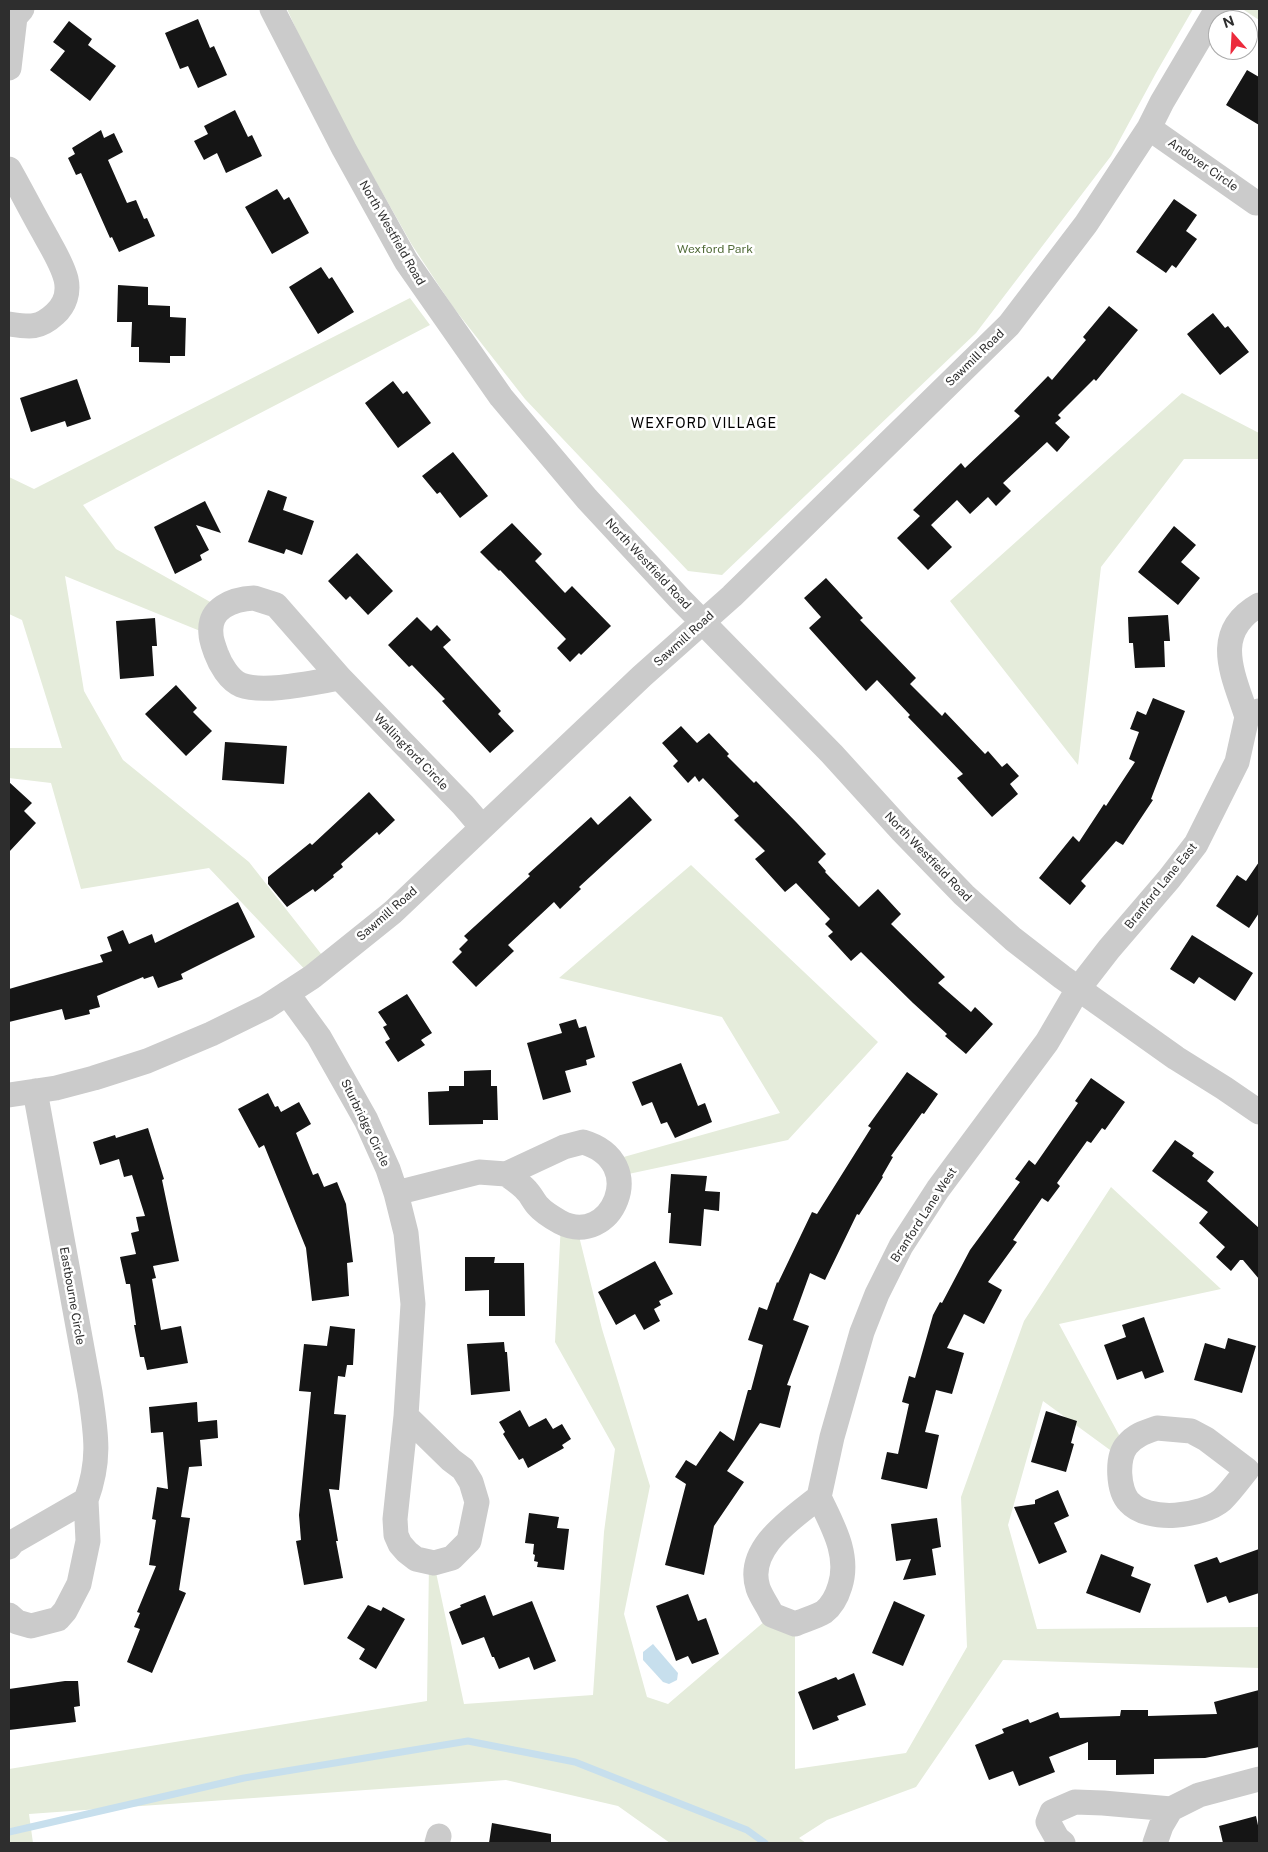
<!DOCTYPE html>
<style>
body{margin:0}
#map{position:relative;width:1268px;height:1852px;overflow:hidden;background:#fff;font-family:"Public Sans",sans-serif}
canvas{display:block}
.frame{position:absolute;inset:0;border:10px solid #2e2e2e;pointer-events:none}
.north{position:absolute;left:1208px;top:10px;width:50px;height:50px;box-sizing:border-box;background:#fff;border:1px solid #ababab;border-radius:50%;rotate:341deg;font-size:14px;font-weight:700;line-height:20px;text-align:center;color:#2e2e2e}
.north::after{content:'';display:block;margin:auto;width:18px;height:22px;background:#ec2a3c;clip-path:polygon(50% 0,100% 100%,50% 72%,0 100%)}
</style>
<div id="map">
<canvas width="1268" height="1852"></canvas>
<div class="frame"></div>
<div class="north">N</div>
</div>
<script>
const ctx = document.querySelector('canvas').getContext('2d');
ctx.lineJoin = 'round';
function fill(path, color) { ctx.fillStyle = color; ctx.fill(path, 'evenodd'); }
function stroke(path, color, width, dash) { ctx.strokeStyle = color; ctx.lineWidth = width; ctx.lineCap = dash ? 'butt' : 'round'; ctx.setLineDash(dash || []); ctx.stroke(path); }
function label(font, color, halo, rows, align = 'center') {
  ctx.font = font + ' "Public Sans",sans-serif'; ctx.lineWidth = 5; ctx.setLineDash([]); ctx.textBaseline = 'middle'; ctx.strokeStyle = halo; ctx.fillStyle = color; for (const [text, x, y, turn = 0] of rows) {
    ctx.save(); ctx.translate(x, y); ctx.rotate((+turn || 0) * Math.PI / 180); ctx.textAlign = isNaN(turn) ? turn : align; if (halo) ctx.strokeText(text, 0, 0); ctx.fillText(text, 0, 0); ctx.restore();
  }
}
fill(new Path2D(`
 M287,9h906l-37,64 -45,83 -135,177 -254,242 -34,-4 -163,-172 -72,-92 -41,-62 -63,-111 -39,-74z
 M1245,9h14v11l-15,-10z
 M410,298l20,27 -347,180 33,44 105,59 -11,27 -145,-59 19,115 39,69 126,102 80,102 -17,13 -103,-109 -128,21 -30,-106 -42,-5v-30h53l-40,-128 -13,-6v-137l25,12z
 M1182,393l77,40v26h-75l-83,108 -23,198 -128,-164z
 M691,865l187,177 -90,98 -169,36 -6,-16 167,-47 -58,-96 -163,-39z
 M1111,1187l110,102 -162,35 66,122 -4,12 -78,-57 -35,124 29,104 222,-2v41l-256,-8 -87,127 -89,33 -28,18 7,5h-136l-52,-37 -112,-26 -477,34 4,29h-24v-74l418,-68 2,-138h5l30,141 129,-9 11,-163 11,-83 -60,-107 6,-120 16,6 25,101 48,157 -26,128 23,83 21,7 104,-89 23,9v145l111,-16 61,-106 -6,-150 63,-176z`), '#e5ecdb');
fill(new Path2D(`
 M653,1644l25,29 -1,7 -8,4 -6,-2 -20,-22v-8z`), '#c7dfed');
stroke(new Path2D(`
 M9,1832l235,-54 224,-37 107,21 172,68 18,13`), '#c7dfed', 7);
fill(new Path2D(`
 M198,19l12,29 4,-2 13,29 -29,13 -10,-22 -8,3 -15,-36z
 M69,21l23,18 -4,6 28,21 -26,35 -40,-31 15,-19 -12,-9z
 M1247,70l12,7v48l-33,-20z
 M235,110l13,27 4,-2 10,21 -36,17 -9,-20 -13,7 -10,-19 14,-7 -4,-8z
 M101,130l3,8 10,-5 9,19 -15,8 19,43 9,-3 8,19 3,-1 8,18 -36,16 -7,-15 -2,1 -29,-65 -5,2 -8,-17 7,-4 -3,-6z
 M277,189l7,11 5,-3 20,36 -37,21 -27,-47z
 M1174,199l23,16 -11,16 11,8 -21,29 -4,-3 -6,8 -30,-21z
 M321,267l8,12 3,-2 22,35 -36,22 -29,-47z
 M118,285l30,2v18l22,1v11l16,1 -1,38h-15v7l-31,-1v-15h-8l1,-25h-15z
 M1109,306l29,24 -42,51 -2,-2 -36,36 3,3 -6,5 15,14 -13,15 -10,-10 -44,41 8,8 -15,15 -8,-9 -18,17 -13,-14 -26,25 21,22 -24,23 -31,-32 23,-22 -7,-6 48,-47 4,5 55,-52 -6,-5 34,-35 4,4 34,-40 -3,-3z
 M1213,313l12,15 3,-2 21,26 -29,23 -33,-41z
 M77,379l14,40 -24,8 -2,-6 -34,11 -11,-34z
 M393,381l10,13 4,-3 24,32 -33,25 -33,-45z
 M453,452l35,44 -28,22 -20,-26 -3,2 -15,-18z
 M268,490l19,7 -4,13 31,11 -12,34 -16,-6 -2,5 -36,-12z
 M205,501l16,32 -25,-8 13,25 -9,5 2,5 -27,14 -21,-47z
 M512,523l30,31 -7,7 30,32 7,-7 39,40 -30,29 -2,-2 -9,9 -13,-14 9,-9 -66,-69 -1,1 -19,-19z
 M1174,526l22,19 -15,17 19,16 -22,27 -40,-33z
 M357,553l36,38 -25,24 -18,-19 -4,4 -18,-19z
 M826,578l37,40 -3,2 56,58 -6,6 32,32 3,-4 40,42 3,-3 14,16 5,-4 12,13 -9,8 8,10 -26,23 -35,-39 6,-4 -55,-57 2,-2 -33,-35 -11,11 -57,-63 12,-11 -17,-19z
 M1168,615l2,26h-6l1,26 -30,1 -2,-25h-4l-1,-26z
 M417,617l14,14 6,-6 14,15 -8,7 58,64 -3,3 16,17 -24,22 -48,-52 3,-2 -33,-34 -3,2 -21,-22z
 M155,618l2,28h-5l2,30 -34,3 -4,-58z
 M176,685l21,23 -4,4 19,19 -26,25 -41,-42z
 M1153,698l32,13 -34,88 2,1 -30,45 -7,-4 -35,40 5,5 -16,19 -31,-27 34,-42 6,6 25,-38 2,2 29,-44 -6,-3 10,-27 -9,-3 7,-18 9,4z
 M681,726l16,17 12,-10 20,21 -2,2 27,27 2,-2 40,41 30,32 -8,8 8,9 -1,1 34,35 19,-18 23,25 -10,10 54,53 -7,6 33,29 4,-5 18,17 -27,30 -21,-18 2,-2 -34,-31 -52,-51 -10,9 -23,-25 5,-4 -8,-8 5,-5 -34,-36 -11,9 -30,-33 10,-8 -31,-31 5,-4 -36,-38 -4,4 -4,-6 -7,7 -15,-17 5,-5 -16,-18z
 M225,742l62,4 -3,38 -62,-4z
 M9,782l23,21 -8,8 12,12 -27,29z
 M369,792l26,28 -16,15 -2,-3 -36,32 2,3 -10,8 1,2 -19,15 -2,-3 -26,18 -19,-23v-7l42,-34 2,2z
 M630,796l22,24 -73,67 2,2 -21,20 -6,-7 -46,43 6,6 -38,36 -24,-25 10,-10 -3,-3 9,-9 -4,-4 66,-60 -2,-2 63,-57 7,8z
 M1259,862v51l-10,15 -33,-22 21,-31 9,6z
 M238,902l17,35 -74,37 2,5 -25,9 -5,-12 -9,3 -1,-2 -46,19 3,11 -11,3 1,4 -25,6 -3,-11 -53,13v-33l94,-27 -3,-7 12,-4 -5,-14 16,-7 6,14 23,-10 3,9z
 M1192,935l61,38 -18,28 -36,-24 -5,7 -24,-15z
 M407,994l25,39 -11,7 4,5 -27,17 -13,-20 5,-3 -7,-12 4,-2 -9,-13z
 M576,1019l3,9 7,-2 9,31 -9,3 1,5 -22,6 6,21 -28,8 -16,-57 35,-10 -3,-9z
 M681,1063l17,43 7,-3 7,19 -37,16 -8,-16 -6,2 -9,-22 -10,4 -10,-24z
 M491,1070v16h6l1,34h-15v4l-54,1 -1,-33 21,-1v-5h15v-15z
 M907,1072l31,22 -14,20 -2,-1 -31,43 2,1 -11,19 1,1 -24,38 -2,-1 -32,66 -15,-7 -17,47 16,6 -22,59 4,1 -11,42 -20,-5 -33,48 17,11 -30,44 -10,49 -39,-10 21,-81 -11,-7 11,-17 10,6 24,-35 14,10 14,-51h3l12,-45 -15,-5 11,-33 8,3 10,-28 1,1 34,-71 5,2 54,-86 -3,-2z
 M1091,1078l34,24 -20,28 -3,-2 -11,15 -4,-2 -30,42 3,3 -12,16 -6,-4 -29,42 4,2 -29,40 14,8 -18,34 -20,-10 -17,34 17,5 -12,41 -16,-4 -11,42 14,3 -12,54 -46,-10 6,-27 11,2 11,-50 -7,-2 7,-26 6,2 18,-63 7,-13 2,1 28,-53 50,-68 -5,-3 14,-19 6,5 43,-62 -3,-2z
 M268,1093l7,14 3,-1 3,6 18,-10 12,22 -15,9 17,42 5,-2 6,14 13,-5 9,22 7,58 -6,1 2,33 -37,5 -6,-53 -42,-103 -5,3 -21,-39z
 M148,1128l16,51 -2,1 17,81 -26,5 3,12 -4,1 9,51 20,-4 7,37 -41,7 -3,-13h-4l-6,-32h2l-6,-41h-4l-6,-27 16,-3 -5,-21 8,-2 -3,-14 9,-1 -13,-41 -8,2 -5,-18 -19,6 -7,-23 22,-7 1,3z
 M1175,1140l19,13 -2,3 22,16 -7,9 52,47v51l-16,-19h-3l-9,11 -15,-14 9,-10 -26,-24 9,-11 -56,-41z
 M671,1174l36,2 -2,15 15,1 -1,19 -15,-2 -3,37 -32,-3 2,-30h-3z
 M465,1257h30l-1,6h30l1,53h-36v-26l-24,1z
 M655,1261l18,33 -14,7 2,4 -7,4 6,12 -16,9 -9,-16 -19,11 -18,-33z
 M1144,1317l20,55 -19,7 -3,-8 -25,9 -13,-35 22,-8 -4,-12z
 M330,1326l25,3 -2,36h-6l-2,12 -7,-1 -4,38 12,1 -7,75 -10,-1 9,52h-2l7,37 -39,7 -8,-44 5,-1 -2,-25 12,-123 -12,-1 5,-47 23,2z
 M1228,1338l28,8 -14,47 -48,-13 11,-37 20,6z
 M504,1342l1,10h2l3,39 -39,4 -4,-51z
 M197,1402l1,20 19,-2 1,18 -18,2 2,26 -13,1 -8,50 9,1 -11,72 7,3 -34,80 -25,-11 13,-33 -6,-2 6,-14 -3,-1 19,-46 -7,-1 7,-45 -4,-1 5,-32 11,2 -5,-57 -12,1 -2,-26z
 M520,1410l9,17 17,-9 7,11 9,-5 9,15 -9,6 2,3 -36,20 -5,-10 -4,2 -16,-26 2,-2 -6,-10z
 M1046,1411l31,10 -6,22 3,1 -8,28 -35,-10z
 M1058,1490l11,26 -15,7 13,29 -28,12 -25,-57 21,-3v-4z
 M529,1513l30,4 -2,11 12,1 -5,41 -27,-3 1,-5 -4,-1 1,-6 -2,-1 1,-10 -9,-1z
 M937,1518l4,29 -9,2 4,26 -33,5 8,-21 -15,2 -5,-37z
 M1259,1549v44l-30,10 -3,-7 -19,7 -13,-38 23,-8 3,6z
 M1101,1554l33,13 -3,9 20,8 -11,29 -54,-20z
 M688,1594l10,27 8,-3 13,36 -27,10 -4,-8 -12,5 -20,-55z
 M485,1595l8,21 39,-15 24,60 -22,9 -5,-13 -30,12 -5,-12h-2l-8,-20 -22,8 -13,-33 12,-5 -1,-2z
 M894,1601l31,14 -22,51 -31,-13z
 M368,1605l13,6 2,-4 22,12 -29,50 -17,-10 6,-10 -18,-11z
 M854,1673l12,32 -29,11 2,4 -26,10 -15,-38 38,-15 2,3z
 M65,1681h13l2,25 -6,1 2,15 -67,8v-41z
 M1259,1690v57l-54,11 -51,1v15l-38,1v-15h-28v-18l-39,15 6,15 -36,14 -6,-15 -24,9 -14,-35 29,-12 -2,-4 26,-10 2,4 28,-11 2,6 60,-2 1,-6h27v6l69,-2 -3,-12z
 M1256,1816l3,14v13h-36l-4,-17z
 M492,1823l59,11v9h-62z`), '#151515');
stroke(new Path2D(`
 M272,9l72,140 62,112 95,136 86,102 92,99 153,156 70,77 62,64 49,44 49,38 114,81 48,30 35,24
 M9,68l6,-51 7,-8
 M1149,128l107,75
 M9,169c12,21 23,43 35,64 8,15 18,30 22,46 3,13 -1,26 -11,35 -16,15 -26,13 -46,10
 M254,598l22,7 64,73c-25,4 -76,16 -99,7 -12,-5 -21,-21 -25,-32 -2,-6 -5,-13 -5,-19 -3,-26 22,-35 43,-36z
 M1259,605c-49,28 -25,71 -12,112l12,-6
 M340,678l123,127 18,21
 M287,993l32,44 47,83 22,49 8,24 10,40 7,71 -7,112
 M35,1091l55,301c6,41 11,68 -4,108
 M9,1095l47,-7 38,-10 53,-17 64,-27 55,-27 46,-30 81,-65 249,-236 90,-80 277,-271 77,-101 63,-96 13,-26 55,-93
 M583,1142c68,20 28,107 -23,80 -7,-4 -17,-10 -22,-16 -4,-4 -7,-11 -11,-15 -6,-7 -14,-12 -21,-17l58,-27z
 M396,1193l83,-21 27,2
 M406,1416l45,44 12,9 8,13 6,20 -8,39 -17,17 -18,5 -18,-4 -9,-7 -7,-8 -4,-9 -1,-16z
 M1157,1428l34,3 15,8 41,31c-8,10 -16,21 -25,30 -20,17 -74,23 -93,2 -11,-11 -13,-45 -2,-57 8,-10 18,-13 30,-17z
 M819,1497l13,-60 30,-105 15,-38 24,-48 37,-57 109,-147 31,-53 31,-40 60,-70 27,-35 41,-82 10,-45
 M819,1497c13,28 31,57 21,89 -3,10 -7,19 -16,26 -8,5 -20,8 -29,12l-23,-9c-4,-9 -11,-18 -14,-27 -13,-40 35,-70 61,-91z
 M9,1547l4,-5 73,-42 2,41 -9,43 -14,27 -7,8 -27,7 -14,-4 -8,-7
 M1171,1809l28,-14 60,-16
 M437,1843l2,-7
 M1063,1843l-6,-5 -9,-16 4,-10 23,-10 28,1 68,6
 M1155,1843l6,-17 10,-17`), '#cbcbcb', 25);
label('12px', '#2e2e2e', '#fff', [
 ["Andover Circle",1203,165,35],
 ["North Westfield Road",392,233,60],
 ["Sawmill Road",975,358,-44],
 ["North Westfield Road",648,564,47],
 ["Sawmill Road",684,639,-42],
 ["Wallingford Circle",411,752,46],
 ["North Westfield Road",928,857,46],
 ["Branford Lane East",1161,886,-51],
 ["Sawmill Road",387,914,-41],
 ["Sturbridge Circle",365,1123,64],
 ["Branford Lane West",924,1215,-57],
 ["Eastbourne Circle",72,1296,80]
]);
label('12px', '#526c3a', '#fff', [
 ["Wexford Park",715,249]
]);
ctx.letterSpacing = '1px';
label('14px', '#000', '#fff', [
 ["WEXFORD VILLAGE",704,424]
]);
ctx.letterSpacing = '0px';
</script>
